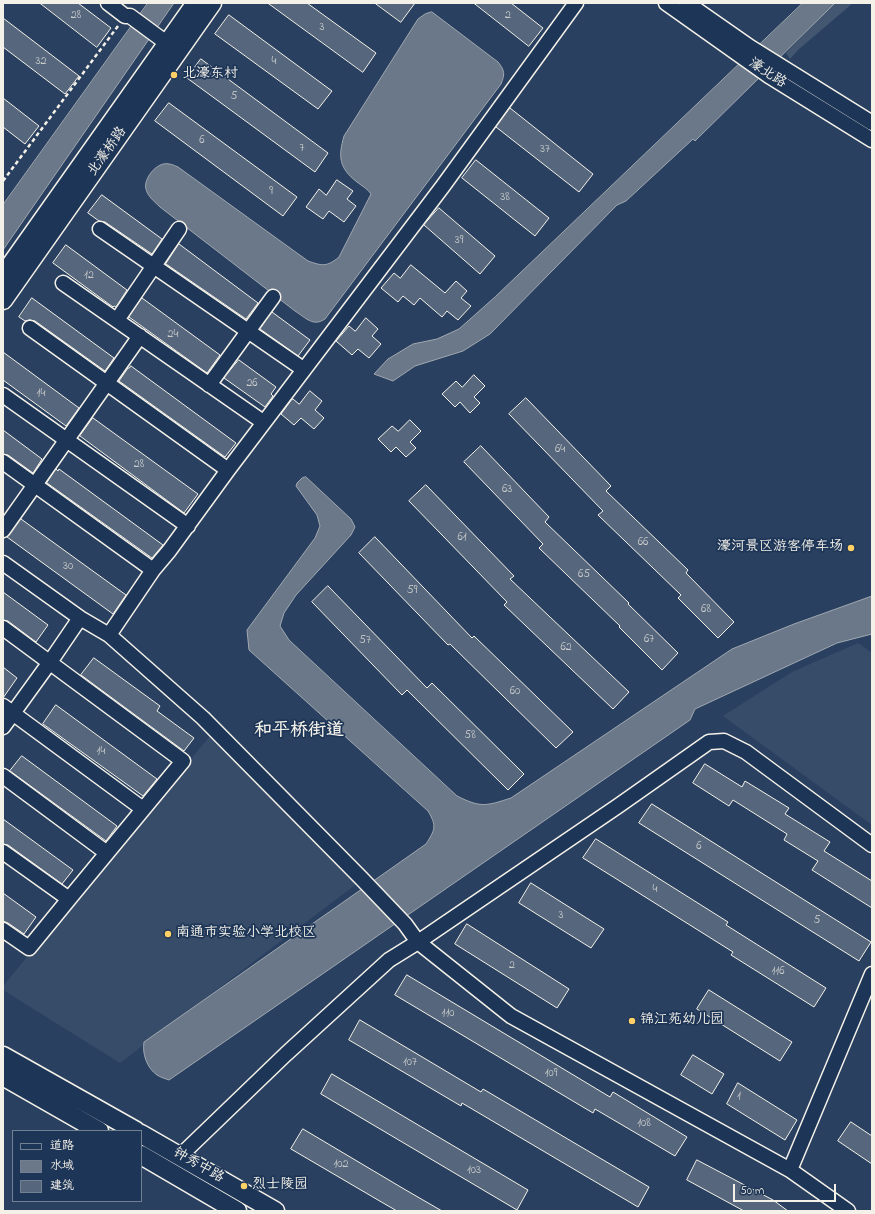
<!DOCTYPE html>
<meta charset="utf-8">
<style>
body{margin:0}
#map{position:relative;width:875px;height:1214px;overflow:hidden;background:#2a4060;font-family:"Indie Flower","LXGW WenKai TC",sans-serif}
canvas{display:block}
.frame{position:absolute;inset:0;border:4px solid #f4f1e8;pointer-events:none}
.legend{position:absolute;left:12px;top:1130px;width:130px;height:72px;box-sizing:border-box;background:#1d3557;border:1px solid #738091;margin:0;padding:5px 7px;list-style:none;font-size:12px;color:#f4f1e8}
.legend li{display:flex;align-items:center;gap:8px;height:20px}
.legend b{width:20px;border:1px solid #738091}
.scale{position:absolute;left:733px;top:1184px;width:103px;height:18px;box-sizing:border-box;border:2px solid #f4f1e8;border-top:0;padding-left:5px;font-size:12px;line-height:14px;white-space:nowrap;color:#f4f1e8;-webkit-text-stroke:3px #1d3557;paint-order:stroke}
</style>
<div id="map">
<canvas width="875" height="1214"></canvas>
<div class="frame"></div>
<ul class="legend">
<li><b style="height:5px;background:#1d3557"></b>道路</li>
<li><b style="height:11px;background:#6a788a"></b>水域</li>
<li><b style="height:11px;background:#56677d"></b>建筑</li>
</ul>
<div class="scale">50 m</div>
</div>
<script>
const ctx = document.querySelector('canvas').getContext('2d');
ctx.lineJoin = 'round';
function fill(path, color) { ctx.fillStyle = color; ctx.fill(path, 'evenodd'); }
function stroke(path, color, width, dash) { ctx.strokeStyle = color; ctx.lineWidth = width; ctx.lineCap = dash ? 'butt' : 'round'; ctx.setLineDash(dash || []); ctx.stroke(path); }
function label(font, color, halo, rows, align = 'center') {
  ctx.font = font + ' "Indie Flower","LXGW WenKai TC",sans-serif'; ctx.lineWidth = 3.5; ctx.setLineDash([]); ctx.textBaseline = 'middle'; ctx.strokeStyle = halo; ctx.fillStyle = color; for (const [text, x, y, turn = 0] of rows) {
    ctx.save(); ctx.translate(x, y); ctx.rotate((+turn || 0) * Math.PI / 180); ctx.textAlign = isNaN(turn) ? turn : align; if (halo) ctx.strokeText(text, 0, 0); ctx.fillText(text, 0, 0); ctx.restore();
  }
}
fill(new Path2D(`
 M858,643l14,10v172l-149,-109 69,-44z
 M210,736l149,146 -239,181 -117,-73v-4z`), '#374c69');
fill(new Path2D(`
 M835,3h18l-55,47 -8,9 -4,-6z`), '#445771');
const water = new Path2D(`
 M148,3h26l-171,247v-45z
 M803,3h32l-140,138 -2,-2 -67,62 -9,4 -127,129 -27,17 -48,15 -22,15 -19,-7 14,-15 25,-15 24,-5 22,-10 36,-32z
 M432,12l66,50c7,9 7,12 3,22l-176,235c-12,8 -19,-1 -30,-8l-135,-104c-6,-6 -12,-10 -14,-18 -3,-10 11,-28 23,-25 3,0 6,2 9,3l130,94c14,5 19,6 31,-4l32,-63c-3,-5 -9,-8 -14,-12 -18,-14 -19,-25 -13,-46l74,-117 7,-5z
 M306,477l45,42 4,8 -4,8 -55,60 -12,18 -4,13 9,14 168,156c24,12 29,10 54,2l221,-149 62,-25 78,-28v38l-35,9 -142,66 -5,11 -521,360c-3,-1 -9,-3 -12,-5 -10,-7 -15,-21 -13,-33l282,-198c9,-14 11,-18 2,-33l-179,-161 -2,-20 68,-92 5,-12 -3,-11 -21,-29 1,-3 5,-5z`);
fill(water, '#6a788a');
stroke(water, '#a1a8b0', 1);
const building = new Path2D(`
 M40,3h38l33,25 -14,19z
 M268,3h39l69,50 -13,19z
 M375,3h40l-14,19z
 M474,3h37l32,25 -14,18z
 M229,15l103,76 -14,18 -103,-75z
 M3,18l76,58 -14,18 -62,-47z
 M201,59l127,94 -13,19 -128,-94z
 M3,98l36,28 -14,18 -22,-17z
 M169,103l128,94 -14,19 -128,-95z
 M510,108l83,66 -14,18 -83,-65z
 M476,160l73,58 -14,18 -73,-58z
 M337,180l16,11 -6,8 9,7 -12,16 -15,-11 -6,8 -17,-12 13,-18 7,6z
 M102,195l60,44 -10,15 -47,-32 -6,-1 -11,-8z
 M439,208l56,48 -15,18 -56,-49z
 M179,244l79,59 -12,16 -80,-55z
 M66,245l61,45 -11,17 -2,-1 -1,1 -60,-44z
 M411,265l34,28 11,-12 11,10 -6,7 10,8 -13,14 -11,-9 -5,6 -22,-19 -6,7 -11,-9 -5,6 -17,-14 13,-15 6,5z
 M32,298l82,60 -9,13 -70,-50 -5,-1 -5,1 -6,-4z
 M142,298l78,57 -13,18 -78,-56z
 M272,312l38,28 -12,16 -38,-27z
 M366,318l12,11 -6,7 9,8 -12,14 -11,-9 -6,6 -16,-14 13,-15 6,5z
 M3,352l76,56 -13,18 -63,-46z
 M239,360l37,27 -5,7 2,2 -8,11 -41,-29z
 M131,366l105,77 -11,14 -106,-76 9,-13h1z
 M474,375l11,11 -11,11 6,6 -10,10 -10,-11 -5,5 -13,-13 14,-13 6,6z
 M310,391l12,10 -7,9 9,8 -10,11 -13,-11 -7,7 -13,-11 11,-15h1l6,5z
 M526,398l85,88 -5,5 82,79 -2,3 48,49 -16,16 -40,-40 3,-3 -83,-80 5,-4 -94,-97z
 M93,418l105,76 -14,19 -104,-77z
 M410,420l11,11 -11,11 6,6 -10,9 -10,-10 -5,5 -13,-13 14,-13 6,5z
 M3,430l39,29 -9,14 -25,-18 -5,-1z
 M481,446l68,71 -4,5 84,81 -1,1 50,49 -16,17 -43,-43 1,-1 -81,-78 4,-4 -79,-82z
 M56,469l2,2 1,-2 104,76 -11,13 -105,-75z
 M426,485l88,91 -4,3 119,113 -16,17 -109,-104 3,-3 -98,-101z
 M21,519l105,76 -13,19 -106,-77z
 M375,537l97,101 2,-2 99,96 -17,16 -106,-104 -2,1 -89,-92z
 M328,586l99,102 5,-5 92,91 -16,16 -101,-100 -5,5 -90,-93z
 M3,592l45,33 -12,17 -28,-21 -5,-1z
 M94,658l66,48 -3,5 37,27 -10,13 -103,-76z
 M3,667l14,11 -14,20z
 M56,705l101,74 -14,17 -100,-72z
 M22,756l95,70 -11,15 -96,-70z
 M705,764l37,23 3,-6 44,27 -4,6 45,28 -6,9 48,30v27l-60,-38 6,-9 -34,-21 3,-6 -54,-34 -4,6 -36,-23z
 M652,804l219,138 -12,19 -220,-138z
 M3,819l70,51 -11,14 -54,-39 -5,-1z
 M596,839l132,83 -2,3 100,63 -12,19 -83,-52 2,-3 -150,-94z
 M531,883l73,46 -13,19 -72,-45z
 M3,893l33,24 -12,17 -16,-11 -5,-2z
 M467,924l102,65 -12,19 -102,-64z
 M407,975l203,122 3,-5 74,45 -12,19 -80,-47 -2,4 -198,-118z
 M709,990l83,52 -12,19 -83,-52z
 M360,1020l121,72 2,-3 166,98 -11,20 -176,-104 -1,3 -112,-66z
 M693,1055l31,19 -12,20 -31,-19z
 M332,1074l196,116 -11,20 -196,-116z
 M738,1083l59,37 -12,20 -58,-36z
 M851,1122l21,14v28l-34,-23z
 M303,1129l101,60 38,22h-45l-19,-11 -87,-51z
 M697,1160l76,40 15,11h-44l-57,-31z`);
fill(building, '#56677d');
stroke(building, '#f4f1e8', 1);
const minor = new Path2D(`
 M108,3l17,13h5l38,28
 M666,3l103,73 103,64
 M687,3l63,44 122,76
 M100,229l203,140
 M63,283l200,139
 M117,320l62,-91
 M30,328l198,142
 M209,385l64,-88
 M3,395l185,131
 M3,462l150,108
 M3,530l137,-194
 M3,563l77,55 29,17 94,83 159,161 43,45 13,18 93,74 279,154 58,41
 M3,628l180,133 -114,138 -66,-47
 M109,635l44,-65 16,-19 59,-81 215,-284 133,-183
 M3,706l140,103
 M3,727l47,-65 30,-44
 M3,776l104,77
 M3,930l26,18 40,-49
 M180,1156l106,-102 103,-94 29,-18 200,-136 91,-64 15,-1 22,11 126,93
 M790,1170l82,-196`);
const major = new Path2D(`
 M3,276l193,-273
 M3,300l209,-297
 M3,1056l133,75
 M3,1076l96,55
 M141,1134l134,77
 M141,1155l96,56`);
stroke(minor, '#f4f1e8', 17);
stroke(major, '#f4f1e8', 21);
stroke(new Path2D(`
 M3,181l115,-155`), '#f4f1e8', 2.5, [4, 3]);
stroke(minor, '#1d3557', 14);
stroke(major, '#1d3557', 18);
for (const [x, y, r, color] of [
 [174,75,4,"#ffd166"],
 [851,548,4,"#ffd166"],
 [168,934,4,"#ffd166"],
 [632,1021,4,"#ffd166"],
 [244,1186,4,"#ffd166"]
]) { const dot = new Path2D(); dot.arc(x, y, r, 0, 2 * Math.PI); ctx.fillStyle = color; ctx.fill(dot); stroke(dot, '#1d3557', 1.5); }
label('12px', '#cccecd', null, [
 ["28",76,16],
 ["2",508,16],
 ["3",322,28],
 ["32",41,62],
 ["4",274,62],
 ["5",234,97],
 ["6",202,141],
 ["7",302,149],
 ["37",545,150],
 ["9",271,192],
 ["38",505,198],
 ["39",459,241],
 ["12",89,276],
 ["24",173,335],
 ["26",252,384],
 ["14",41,394],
 ["64",560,450],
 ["28",139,465],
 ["63",507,490],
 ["61",462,538],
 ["66",643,543],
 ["30",68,567],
 ["65",584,575],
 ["59",412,591],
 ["68",706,610],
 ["67",649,640],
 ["57",365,641],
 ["62",566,648],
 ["60",515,692],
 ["58",470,736],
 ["14",101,752],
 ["6",699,847],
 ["4",655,890],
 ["3",561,916],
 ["5",817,921],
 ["2",512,966],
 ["116",778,972],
 ["110",448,1014],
 ["107",410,1063],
 ["109",551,1074],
 ["1",739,1097],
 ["108",644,1124],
 ["102",341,1165],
 ["103",474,1171]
]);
label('14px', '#f4f1e8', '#1d3557', [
 ["濠北路",767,74,33],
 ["北濠桥路",108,152,-55],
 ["钟秀中路",198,1166,30]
]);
label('14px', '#f4f1e8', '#1d3557', [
 ["北濠东村",182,75],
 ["濠河景区游客停车场",843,548,"right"],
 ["南通市实验小学北校区",176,934],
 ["锦江苑幼儿园",640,1021],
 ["烈士陵园",252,1186]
], 'left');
label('bold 18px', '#f4f1e8', '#1d3557', [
 ["和平桥街道",299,732]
]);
</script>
